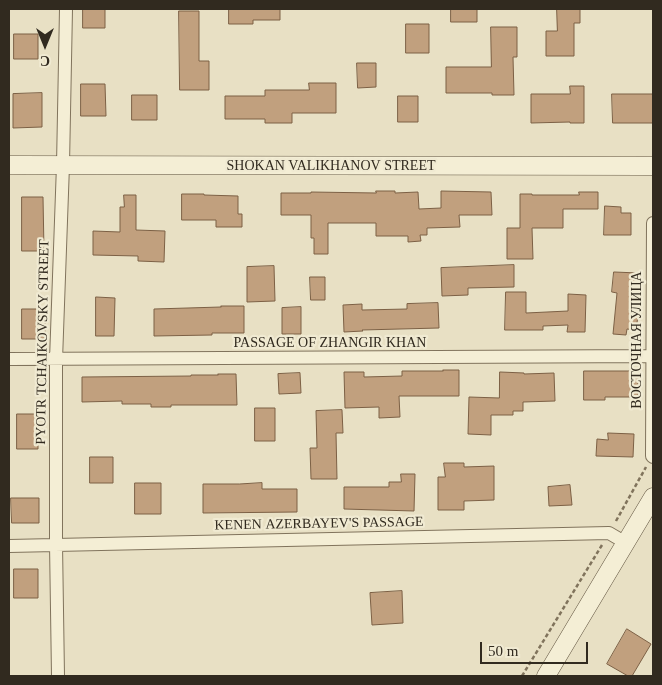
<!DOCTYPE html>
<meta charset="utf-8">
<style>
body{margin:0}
#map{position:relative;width:662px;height:685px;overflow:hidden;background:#e8e0c4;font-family:Georgia,serif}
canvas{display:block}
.frame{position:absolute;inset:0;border:10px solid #312a1f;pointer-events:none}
.north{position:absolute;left:20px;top:20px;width:50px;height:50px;-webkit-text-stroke:4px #f0ead2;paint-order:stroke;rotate:180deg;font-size:14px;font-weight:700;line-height:20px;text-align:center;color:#312a1f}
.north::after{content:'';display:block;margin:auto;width:18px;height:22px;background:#312a1f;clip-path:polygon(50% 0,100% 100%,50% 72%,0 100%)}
.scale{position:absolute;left:480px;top:642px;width:108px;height:22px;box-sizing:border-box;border:2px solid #312a1f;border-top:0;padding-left:6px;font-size:15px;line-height:18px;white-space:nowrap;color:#312a1f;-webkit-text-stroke:4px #f0ead2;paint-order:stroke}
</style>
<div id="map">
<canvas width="662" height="685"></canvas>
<div class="frame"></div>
<div class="north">С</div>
<div class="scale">50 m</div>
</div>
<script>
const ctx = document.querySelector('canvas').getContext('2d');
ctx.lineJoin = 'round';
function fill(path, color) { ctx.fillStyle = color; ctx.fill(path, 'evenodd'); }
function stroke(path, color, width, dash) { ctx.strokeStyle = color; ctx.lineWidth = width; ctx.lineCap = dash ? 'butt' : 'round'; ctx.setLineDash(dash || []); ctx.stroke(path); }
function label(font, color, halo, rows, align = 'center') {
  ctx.font = font + ' Georgia,serif'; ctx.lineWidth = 4.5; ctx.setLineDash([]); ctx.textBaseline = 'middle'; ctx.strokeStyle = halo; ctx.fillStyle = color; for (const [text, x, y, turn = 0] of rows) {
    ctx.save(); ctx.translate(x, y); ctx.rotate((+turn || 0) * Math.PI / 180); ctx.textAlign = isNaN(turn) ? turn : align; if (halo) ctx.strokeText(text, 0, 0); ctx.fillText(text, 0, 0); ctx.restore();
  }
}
const building = new Path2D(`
 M83,9h22v19h-22z
 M229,9h51v11h-27v4h-24z
 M451,9h26v13h-26z
 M557,9h23v14h-6v33h-28v-25h11z
 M179,11h20v50h10v29h-29z
 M406,24h23v29h-23z
 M491,27h26v30h-4l1,38h-22v-2h-46v-26h45z
 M14,34h24v25h-24z
 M357,63h19v24l-18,1z
 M309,83h27v30h-44v10h-27v-4h-40v-23h40v-6h44z
 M81,84h24l1,32h-25z
 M570,86h14v37h-14v-1l-39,1v-29h39z
 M42,93v34l-29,1v-34z
 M612,94h41v29h-40z
 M132,95h25v25h-25z
 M398,96h20v26h-20z
 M376,191h19v2l23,-1 1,17 22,-1v-17l50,1 1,23h-33l1,12 -33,1v7h-7l1,6 -13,1v-6h-32v-13h-48v31h-14v-16h-3v-23h-30v-22h30v-1l65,1z
 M579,192h19v17h-35v19h-31l1,31h-26v-31h13v-34h12v1h47z
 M182,194h22v1l34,1v18h4v13h-26v-7h-34z
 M124,195h12v35l29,1 -1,31 -26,-1v-5l-45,-1v-24l27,1v-25h4z
 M22,197h21l1,54h-22z
 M605,206l16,1v6h10v22h-27z
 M514,265v22l-46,1v7l-26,1 -1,-28z
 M274,266l1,35 -28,1v-35z
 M614,272l24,1 -2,28h4l-4,29 -9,-1 -1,6 -13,-1 4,-41 -5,-1z
 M310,277h15v23h-14z
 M506,292h20v21l42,-2v-17l18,1 -1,37h-18l1,-7 -25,1v4h-38z
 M96,297l19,1 -1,38h-18z
 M438,303l1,25 -77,2 1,1 -19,1 -1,-27 19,-1v6l45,-1v-5z
 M221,306h23v27h-32v2l-58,1v-27l67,-2z
 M301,307v27h-19v-26z
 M22,309h23v30h-23z
 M443,370h16v26h-60l1,21 -21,1v-11l-34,1 -1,-36h20v5l38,-1v-5h41z
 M584,371h54v26h-33v3h-21z
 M500,372l24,1v1l30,-1 1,28 -32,1v9h-10v4h-22v20l-23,-1 1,-37 30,1z
 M300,373l1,20 -22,1 -1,-20z
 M218,374h18l1,31h-66v2h-20v-3h-29v-3l-40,1v-25l109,-1v-1h27z
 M255,408h20v33h-20z
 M342,410l1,23h-7l1,46h-26l-1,-31h7l-1,-37z
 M17,414h21v35h-21z
 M608,433l26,1 -1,23 -37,-1 1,-17 11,1z
 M90,457h23v26h-23z
 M444,463h20v4l30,-1v34l-30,1v9h-26v-33h7z
 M401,474h14l-1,37 -70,-2v-22h45v-5h12z
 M135,483h26v31h-26z
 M262,483v6h35v23l-94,1v-29h36z
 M570,485l2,20 -23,1 -1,-19z
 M11,498h28v25h-27z
 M14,569h24v29h-24z
 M402,591l1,32 -31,2 -2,-32z
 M627,629l24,15 -19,32h-4l-21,-12z`);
fill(building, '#c1a07e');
stroke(building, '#7c6045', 1);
const street = new Path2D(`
 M653,223l-1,233 1,1
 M9,359l643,-3
 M9,546l600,-13 17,10
 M58,676l-2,-132v-184l7,-195 3,-156`);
const secondary = new Path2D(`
 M9,165l644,1
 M546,676l107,-179`);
stroke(street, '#80735c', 14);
stroke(secondary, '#615440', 19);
stroke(new Path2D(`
 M616,521l30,-54
 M522,676l80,-131`), '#80735c', 2.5, [4, 2.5]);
stroke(street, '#f4eed5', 12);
stroke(secondary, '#f4eed5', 18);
label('14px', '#312a1f', '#f0ead2', [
 ["SHOKAN VALIKHANOV STREET",331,166],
 ["ВОСТОЧНАЯ УЛИЦА",637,340,-90],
 ["PYOTR TCHAIKOVSKY STREET",43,342,-89],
 ["PASSAGE OF ZHANGIR KHAN",330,343],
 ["KENEN AZERBAYEV'S PASSAGE",319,524,-1]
]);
</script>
